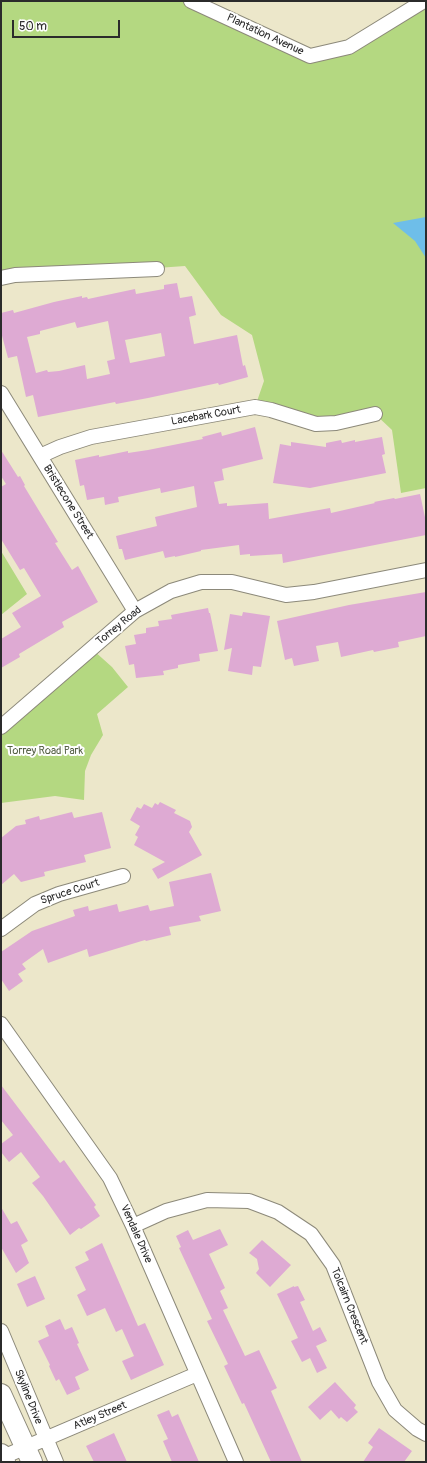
<!DOCTYPE html>
<style>
body{margin:0}
#map{position:relative;width:427px;height:1463px;overflow:hidden;background:#ece7ca;font-family:Pangolin,sans-serif}
canvas{display:block}
.frame{position:absolute;inset:0;border:2px solid #2b2b2b;pointer-events:none}
.scale{position:absolute;left:12px;top:20px;width:108px;height:18px;box-sizing:border-box;border:2px solid #2b2b2b;border-top:0;padding-left:5px;font-size:12px;line-height:14px;white-space:nowrap;color:#2b2b2b;-webkit-text-stroke:3px #fff;paint-order:stroke}
</style>
<div id="map">
<canvas width="427" height="1463"></canvas>
<div class="frame"></div>
<div class="scale">50 m</div>
</div>
<script>
const ctx = document.querySelector('canvas').getContext('2d');
ctx.lineJoin = 'round';
function fill(path, color) { ctx.fillStyle = color; ctx.fill(path, 'evenodd'); }
function stroke(path, color, width, dash) { ctx.strokeStyle = color; ctx.lineWidth = width; ctx.lineCap = dash ? 'butt' : 'round'; ctx.setLineDash(dash || []); ctx.stroke(path); }
function label(font, color, halo, rows, align = 'center') {
  ctx.font = font + ' Pangolin,sans-serif'; ctx.lineWidth = 4; ctx.setLineDash([]); ctx.textBaseline = 'middle'; ctx.strokeStyle = halo; ctx.fillStyle = color; for (const [text, x, y, turn = 0] of rows) {
    ctx.save(); ctx.translate(x, y); ctx.rotate((+turn || 0) * Math.PI / 180); ctx.textAlign = isNaN(turn) ? turn : align; if (halo) ctx.strokeText(text, 0, 0); ctx.fillText(text, 0, 0); ctx.restore();
  }
}
fill(new Path2D(`
 M1,1h190l119,55 39,-9 77,-46v487l-25,5 -9,-63 -17,-16 -39,9 -81,-16 9,-26 -12,-46 -31,-20 -36,-49 -184,13z
 M1,551l26,43 -26,21z
 M93,650l19,17 16,20 -31,27 6,21 -12,20 -6,16 -1,29 -29,-4 -54,7v-73z`), '#b4d881');
fill(new Path2D(`
 M426,217v41l-11,-17 -22,-18z`), '#6ebee9');
fill(new Path2D(`
 M177,283l3,15 12,-2 4,19 -7,2 5,27 43,-9 6,31 2,-1 3,12 -29,8 -1,-2 -70,15 -32,6 -1,-2 -77,15 -5,-22 -7,2 -9,-41 -9,2 -7,-26v-19l12,-3 1,3 40,-11 28,-6v2l5,-1 1,2 47,-10 1,5 28,-5v-4zM108,321l7,38 -8,2 3,13 -23,5 -2,-14 -26,6 -11,1 -1,-2 -11,3 -9,-36 13,-3v-3l35,-9 2,6zM161,333l4,23 -35,7 -5,-23z
 M255,427l8,32 -41,10 2,11 -10,2 5,22 8,-1v3l41,-3 1,16 61,-11 1,5 44,-10 -1,-1 20,-4 1,1 25,-5 6,28v13l-143,28 -1,-9 -32,2v-2l-10,1 -1,-10 -38,5v1l-26,6v-1l-10,2 -2,-7 -38,9 -3,-11h-3l-3,-13 41,-10 -2,-9 42,-10 -3,-21 -33,7 -1,-5 -42,9 1,5 -14,3 -1,-8 -17,3 -3,-15 -4,1 -5,-26 24,-5v2l29,-6v2l20,-3 55,-11 -1,-2 19,-5 1,4z
 M382,437l3,17 -3,1 4,18 -76,15 -37,-5 7,-39 11,2v-4l35,5v-4l15,-3 1,3 13,-3v2z
 M1,450l17,27 2,-1 5,9 -1,1 34,56 -3,1 17,27 6,-4 20,36 -36,20 2,5 -45,27 1,3 -19,11v-29l20,-12 -9,-14 29,-17 -17,-28 -4,2 -19,-31v-52l5,-3 -5,-8z
 M426,592v44l-28,6 1,5 -25,5 -1,-2 -32,7 -3,-15 -22,4 3,15 -25,5 -2,-8 -7,2 -8,-39 72,-16z
 M208,608l1,5h1l8,38 -19,3 1,7 -22,4v3l-15,3 1,4 -28,3 -2,-14 -5,1 -4,-19 11,-2 -2,-9 12,-2v-5l13,-2 -1,-5 14,-2 -1,-4z
 M243,612l27,4 -9,51 -8,-1 -1,9 -24,-4 4,-23 -8,2 6,-36 12,2z
 M160,802l16,8 -2,3 16,8 2,6 -3,5 13,23 -44,24 -6,-10 13,-7 -31,-17 4,-8 -3,-2 5,-9 -10,-6 7,-13 4,2 3,-5 8,4 3,-5 3,2z
 M72,812l2,6 28,-6 9,36 -27,7 2,7 -42,10 1,4 -24,6 -7,-8 -13,11v-47l15,-12 10,-2 -1,-4 14,-4 1,4z
 M211,873l10,38 -22,5 2,5 -32,6 2,8 -25,6 -1,-1 -56,17 -2,-8 -39,14 -5,-14 -21,15 4,5 -8,5 5,7 -14,10 -8,-12v-27l31,-21 43,-15 -2,-6 15,-4 1,5 28,-7 2,8 29,-7 2,6 24,-5 -5,-24z
 M1,1085l59,78 4,-3 32,45 -2,2 6,9 -19,13 -2,-1 -9,7 -27,-39 -11,-13 8,-6 -19,-25 -12,10 -8,-10v-8l12,-9 -12,-15z
 M1,1207l10,17 6,-3 11,20 -7,4 8,18 -13,10 -15,-26z
 M220,1229l8,16 -19,9 16,34 -5,3 8,17 -5,2 22,46 14,-6 18,38 -6,3 31,71h-31l-27,-59 -2,1 -18,-38 4,-2 -21,-43 5,-2 -33,-71 2,-1 -5,-11 12,-6 5,10z
 M262,1240l29,25 -21,22 -14,-14 3,-4 -2,-10 -8,-6z
 M102,1243l36,83 7,-3 19,42 -33,15 -9,-19 12,-5 -12,-27 -6,3 -11,-24 -18,8 -10,-21 9,-5 -11,-23 14,-7 -4,-8z
 M35,1276l10,23 -18,8 -10,-23z
 M294,1286v1l4,-1 7,14 -5,2 13,29 7,-4 7,14 -11,5 11,22 -10,5 -7,-15 -8,4 -11,-21 7,-3 -21,-44z
 M60,1319l5,11 7,-3 7,16 -2,1 12,26 -14,7 5,12 -13,6 -8,-16 -3,2 -7,-15 1,-1 -12,-24 11,-5 -4,-10z
 M335,1382l21,23 -2,3 4,4 -11,10 -6,-5 -2,2 -8,-9 -11,10 -12,-13z
 M169,1410l3,7 6,-3 21,48h-27l-9,-21 5,-2 -11,-24z
 M379,1428l33,23 -8,11h-41l10,-15 -5,-4z
 M114,1433l13,29h-33l-8,-16z`), '#deaad3');
const street = new Path2D(`
 M191,1l119,55 39,-9 75,-46
 M1,278l14,-3 142,-6
 M1,393l134,218
 M40,456l20,-9 31,-10 164,-30 16,3 45,14 20,-1 39,-9
 M1,727l134,-116 36,-20 30,-9h31l54,13 28,-3 112,-22
 M1,929l34,-25 24,-10 64,-18
 M1,1024l109,154 23,48 103,236
 M133,1226l33,-15 41,-11 42,1 29,11 33,22 22,31 46,117 16,28 22,19 9,5
 M1,1331l55,131
 M3,1457l194,-83`);
const secondary = new Path2D(`
 M1,1394l31,68
 M1,1454l4,8`);
stroke(street, '#8c897a', 16);
stroke(secondary, '#8c897a', 22);
stroke(street, '#fff', 14);
stroke(secondary, '#fff', 20);
label('11px', '#2b2b2b', '#fff', [
 ["Plantation Avenue",265,35,25],
 ["Lacebark Court",206,416,-10],
 ["Bristlecone Street",68,502,58],
 ["Torrey Road",119,626,-39],
 ["Spruce Court",70,892,-18],
 ["Vendale Drive",136,1234,66],
 ["Tolcairn Crescent",349,1306,68],
 ["Skyline Drive",28,1397,68],
 ["Atley Street",100,1416,-23]
]);
label('11px', '#545f45', '#fff', [
 ["Torrey Road Park",45,751]
]);
</script>
